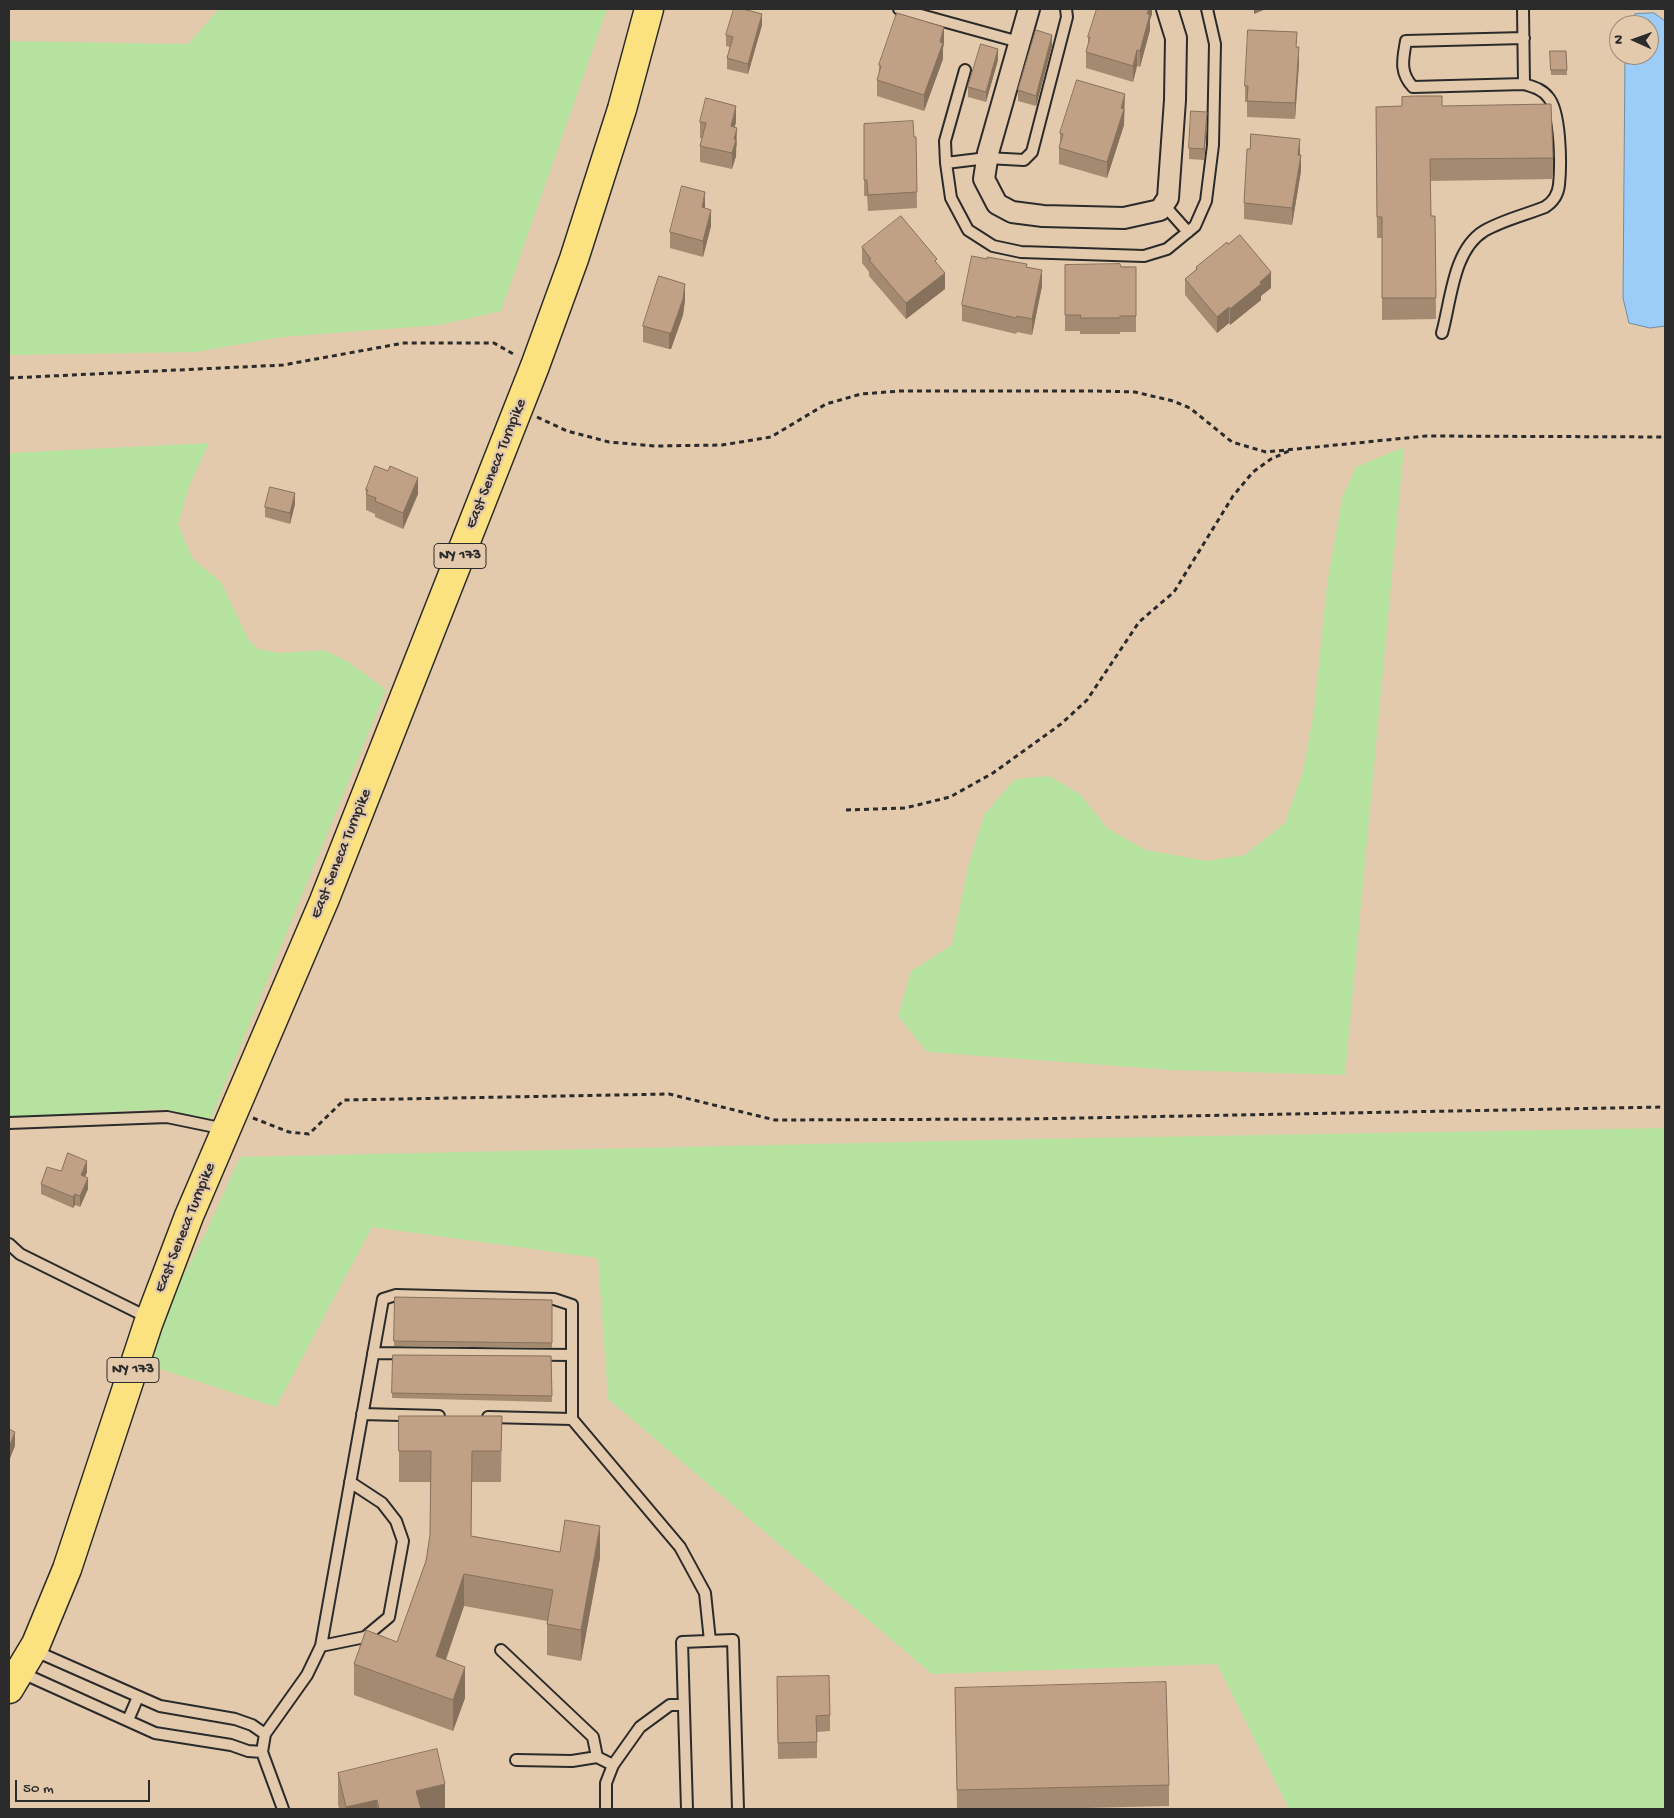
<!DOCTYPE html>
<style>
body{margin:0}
#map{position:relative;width:1674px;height:1818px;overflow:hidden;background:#e4caac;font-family:"Gochi Hand",sans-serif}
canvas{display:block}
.frame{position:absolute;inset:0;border:10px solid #2b2b2b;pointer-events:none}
.north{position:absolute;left:1609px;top:15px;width:50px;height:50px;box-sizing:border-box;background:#e4caac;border:1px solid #9a8a78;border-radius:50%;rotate:272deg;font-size:14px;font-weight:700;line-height:20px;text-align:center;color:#2b2b2b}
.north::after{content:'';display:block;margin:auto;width:18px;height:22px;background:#2b2b2b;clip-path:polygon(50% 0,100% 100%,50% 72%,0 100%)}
.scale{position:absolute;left:15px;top:1780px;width:135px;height:22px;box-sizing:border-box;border:2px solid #2b2b2b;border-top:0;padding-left:6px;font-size:15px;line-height:18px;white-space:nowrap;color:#2b2b2b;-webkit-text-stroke:4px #e4caac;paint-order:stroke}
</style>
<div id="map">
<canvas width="1674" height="1818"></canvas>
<div class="frame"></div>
<div class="north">N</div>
<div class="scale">50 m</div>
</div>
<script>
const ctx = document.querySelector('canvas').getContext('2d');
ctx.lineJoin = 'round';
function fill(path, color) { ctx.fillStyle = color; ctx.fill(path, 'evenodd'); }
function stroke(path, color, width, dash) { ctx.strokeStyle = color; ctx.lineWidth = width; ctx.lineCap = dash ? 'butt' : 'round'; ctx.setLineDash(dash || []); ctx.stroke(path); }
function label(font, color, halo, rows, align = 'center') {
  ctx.font = font + ' "Gochi Hand",sans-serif'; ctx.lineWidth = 4.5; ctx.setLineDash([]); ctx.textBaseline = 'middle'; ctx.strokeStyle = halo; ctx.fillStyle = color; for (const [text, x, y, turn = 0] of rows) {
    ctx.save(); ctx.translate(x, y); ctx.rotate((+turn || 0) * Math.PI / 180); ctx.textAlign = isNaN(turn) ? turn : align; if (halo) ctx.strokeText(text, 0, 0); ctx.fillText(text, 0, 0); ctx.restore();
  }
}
fill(new Path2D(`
 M219,9h388l-106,302 -61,14 -158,12 -86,15 -187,3v-314l179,3z
 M209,443l-20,43 -11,39 15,34 28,23 27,57 10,10 21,4 45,-3 25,12 37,28 -175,428 -6,1 -42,-10 -154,9v-665z
 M1404,447l-59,628 -172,-5 -246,-18 -29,-36 13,-45 41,-26 16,-78 16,-52 31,-36 34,-3 31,18 27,34 39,22 60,11 39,-6 40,-32 18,-52 11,-60 13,-126 15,-87 14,-31z
 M1665,1128v681h-376l-72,-145 -285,10 -324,-275 -10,-141 -226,-31 -96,180 -131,-43 25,-63 37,-71 33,-73 793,-18z`), '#b6e2a0');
const water = new Path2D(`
 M1654,13l11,8v305l-15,2 -21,-5 -6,-25 2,-243h24v-30h-20l6,-11z`);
fill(water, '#9bcdf8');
stroke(water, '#6e8ca6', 1);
const lane = new Path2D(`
 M899,9l120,33
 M1066,9l1,8 -35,135 -8,8 -37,-2 -41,5 5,35 17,32 25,16 28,6 123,4 23,-7 28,-23 11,-25 7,-56 2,-101 -8,-35
 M1523,9l1,75 -111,3c-14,-15 -10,-28 -7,-46l118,-3
 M946,163l-1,-22 20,-71
 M1163,204l25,28
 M1442,333c9,-32 11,-83 42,-102 19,-11 41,-16 61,-24 8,-5 13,-13 14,-22 2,-20 2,-74 -11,-88 -6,-8 -15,-10 -24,-13
 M9,1123l158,-6 58,12
 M9,1244l11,10 129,64
 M373,1353l199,2v64
 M362,1414l77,2
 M488,1417l84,2 108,128 25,46 5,48
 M321,1646l44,-9 24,-20 14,-76 -7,-20 -14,-18 -32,-21
 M33,1650l127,56 75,13 17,6 13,9
 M501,1650l92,87 4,20 16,8
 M20,1672l135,61 76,12 17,6 14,1
 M128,1720l10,-23
 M516,1760l56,1 25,-4
 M283,1809l-21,-57 3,-18 42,-59 14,-29 62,-347 13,-4 158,4 18,6v50
 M606,1809v-26l7,-18 27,-38 30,-22h14
 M687,1809l-5,-167 51,-2 5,169`);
const street = new Path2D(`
 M1029,9l-41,144 -4,26 13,25 15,8 31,4 81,2 36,-8 8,-12 7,-98 1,-62 -9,-29`);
const primary = new Path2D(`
 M9,1689l27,-45 31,-75 81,-245 41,-108 135,-315 211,-535 39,-107 48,-150 27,-100`);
stroke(lane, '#2b2b2b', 14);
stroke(street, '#2b2b2b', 24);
stroke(primary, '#2b2b2b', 31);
stroke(new Path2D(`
 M9,378l274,-13 121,-22h90l21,12
 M537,417l30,14 42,11 46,4 67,-1 49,-8 55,-33 35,-10 39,-3h197l38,1 38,9 17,7 42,34 34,10 160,-16 239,1
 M846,810l59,-2 45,-11 43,-24 68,-49 26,-24 52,-78 35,-30 59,-96 20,-24 18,-13 18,-8
 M253,1118l36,14 20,2 35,-34 325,-6 106,26 250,-1 640,-12`), '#2b2b2b', 3, [5, 4]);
stroke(lane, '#e4caac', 10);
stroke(street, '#e4caac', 20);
stroke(primary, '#fbe180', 28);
fill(new Path2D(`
 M1152,9v5l-2,6v10l-10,37 -3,-1 -4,16 -47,-14v-16l2,-6v-9z
 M762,25l-14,49 -21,-5v-11l3,-11 -4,-1v-11z
 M944,43l-1,5v11l-19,52 -47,-15v-16l2,-5v-10z
 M1052,46l-16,60 -18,-5v-11z
 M1297,47l2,16 -4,56 -48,-2v-15h-2v-16z
 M1550,51h16l1,24h-16z
 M998,60l-12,42 -18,-5v-10z
 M1402,106h40l111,52v21l-123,2 1,35h4l1,103 -54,1v-82h-5l-1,-131z
 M1125,110l-1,2v13l-17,53 -48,-14v-16l1,-5v-10z
 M700,122h36l-2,6 3,16 -1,4v8l-4,13 -32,-7v-16l2,-8h-2z
 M1207,123l-3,37 -15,-1v-11z
 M864,124l50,13h2l1,71 -49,3 -1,-15h-3z
 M1300,155l1,16 -9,54 -48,-6v-16z
 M705,208l6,18 -8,31 -33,-9v-16z
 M862,247l75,17 8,25 -39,30 -37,-43v-4l-7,-9z
 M1065,265l71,2v65h-16v2h-40v-3h-15z
 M1027,267l15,19 -10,49 -15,-3 -1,2 -54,-13v-16z
 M1196,267l75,21 -10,8v4l-31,25 -1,-2 -12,10 -32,-38v-16l11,-8z
 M685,300l-2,15 -12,34h-2l-26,-7v-16z
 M366,490l52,4 -15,35 -28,-12v-3l-9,-4z
 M295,504l-5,20 -25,-7v-10z
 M61,1171l26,1 -2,5 3,12 -8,18 -5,-2 -2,3 -32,-14v-10z
 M395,1297l157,3v48l-158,-2z
 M393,1355l158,1 1,46 -160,-4z
 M399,1416h103l-1,66h-29l-1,54 89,16 40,6 -19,103 -34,-6v-34l-83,-15 -18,54 19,38 -12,33 -99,-36v-31l43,-22 29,-81 4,-26 1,-53h-32z
 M955,1688l214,97v21l-124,3h-88z
 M777,1693l53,22v16l-13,1v26l-39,1z
 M338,1773l107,36h-106l-1,-5z`), '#a58a72');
fill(new Path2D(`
 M1149,9h3v5l-2,6v10l-10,37v-16z
 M1254,9h12l-12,5z
 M762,14v11l-14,49v-10z
 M944,27v16l-1,5v11l-19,52v-16z
 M1052,35v11l-16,60v-10z
 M1299,47v16l-4,56v-16z
 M998,49v11l-12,42v-10z
 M1137,50v16l-4,16v-16z
 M1125,94l-1,31 -17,53v-16z
 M736,106v16l-5,21v-17z
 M1207,112v11l-3,37v-11z
 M737,128l-1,28 -4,13v-16l2,-14z
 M1300,139v16h-2z
 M1301,155v16l-9,54v-17z
 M705,192v16l-3,-1z
 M711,210v16l-8,31v-16z
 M1042,270v16l-10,49v-16z
 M1271,272v16l-10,8v4l-31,25v-16z
 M945,273v16l-39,30v-16z
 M685,284v16l-2,15 -12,34h-2v-16z
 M1229,307v16l-12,10v-16z
 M418,478v16l-15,35v-16z
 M295,493v11l-5,20v-11z
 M87,1161v11l-6,14v-11z
 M88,1178v11l-8,18v-11z
 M75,1194v11l-2,3v-11z
 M15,1432v14l-6,15v-14z
 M600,1526v32l-19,103v-31z
 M464,1574v32l-28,81v-31z
 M465,1667v31l-12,33v-31z
 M445,1784v25h-29v-18z
 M377,1800v9h-31v-2z`), '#86715d');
const building = new Path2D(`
 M734,9h9l19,5 -14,50 -21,-6 6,-21 -7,-2z
 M1097,9h52l-2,5h3l-10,37 -3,-1 -4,16 -47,-14 4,-15h-2z
 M897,13l47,14 -4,15 3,1 -19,52 -47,-15 4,-14 -2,-1z
 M1036,30l16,5 -16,61 -18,-6z
 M1248,30l49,2 -1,15h3l-4,56 -48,-2 1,-15h-3z
 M981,44l17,5 -12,43 -18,-5z
 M1550,51h16l1,19h-16z
 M1077,80l48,14 -4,14 3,1 -17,53 -48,-14 4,-14 -3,-1z
 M1416,96h26v10l109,-2 2,54 -123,1 1,57h4l1,82h-54v-81h-5l-1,-110 26,-1v-9z
 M706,98l30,8 -5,20 6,2 -3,11 2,1 -4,13 -32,-7 6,-23 -6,-1z
 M1191,111l16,1 -3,37 -15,-1z
 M913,121l1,16h2l1,55 -49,3 -1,-15h-3v-56z
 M1251,134l49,5 -2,16h3l-9,53 -48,-5 3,-54h3z
 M682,186l23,6 -3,15 9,3 -8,31 -33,-9z
 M901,216l36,43 -2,2 10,12 -39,30 -37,-43 2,-1 -9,-12z
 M1240,235l31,37 -11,10 1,2 -31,25 -1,-2 -12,10 -32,-38 12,-10 -1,-2 31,-25 1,2z
 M972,256l15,3v-2l40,7 -1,3 16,3 -10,49 -15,-3 -1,2 -54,-13z
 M1120,264l1,3h15v49h-16v2h-40l1,-3h-16v-50z
 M659,276l26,8 -2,15 -12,34h-2l-26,-7z
 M375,466l13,5 2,-5 28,12 -15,35 -28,-12 1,-3 -10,-4 2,-4h-2z
 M270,487l25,6 -5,20 -25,-6z
 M68,1153l19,8 -6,14 7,3 -8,18 -5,-2 -2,3 -32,-13 6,-17 14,4z
 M395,1297l157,3v43l-158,-2z
 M393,1355l158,1 1,40 -160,-3z
 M399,1416h103l-1,35h-29l-1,85 89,16 5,-32 35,6 -19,104 -34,-6 6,-34 -89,-16 -28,82 29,11 -12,33 -99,-36 12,-34 31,12 29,-81 4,-26 1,-84h-32z
 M9,1429l6,3 -6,15z
 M829,1676l1,39 -14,1 1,26 -39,1 -1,-66z
 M1166,1682l3,103 -212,5 -2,-102z
 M437,1749l8,35 -29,7 5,18h-42l-2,-9 -31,7 -8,-34z`);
fill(building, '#c0a185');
stroke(building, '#86715d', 1);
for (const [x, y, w] of [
 [460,556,52],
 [133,1370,52]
]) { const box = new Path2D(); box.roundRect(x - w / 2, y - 12.5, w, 25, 4); ctx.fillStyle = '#e4caac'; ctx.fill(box); stroke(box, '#2b2b2b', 1); }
label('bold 15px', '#2b2b2b', null, [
 ["NY 173",460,556],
 ["NY 173",133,1370]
]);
label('16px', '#2b2b2b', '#e4caac', [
 ["East Seneca Turnpike",497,464,-68],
 ["East Seneca Turnpike",342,854,-68],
 ["East Seneca Turnpike",186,1228,-68]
]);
</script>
